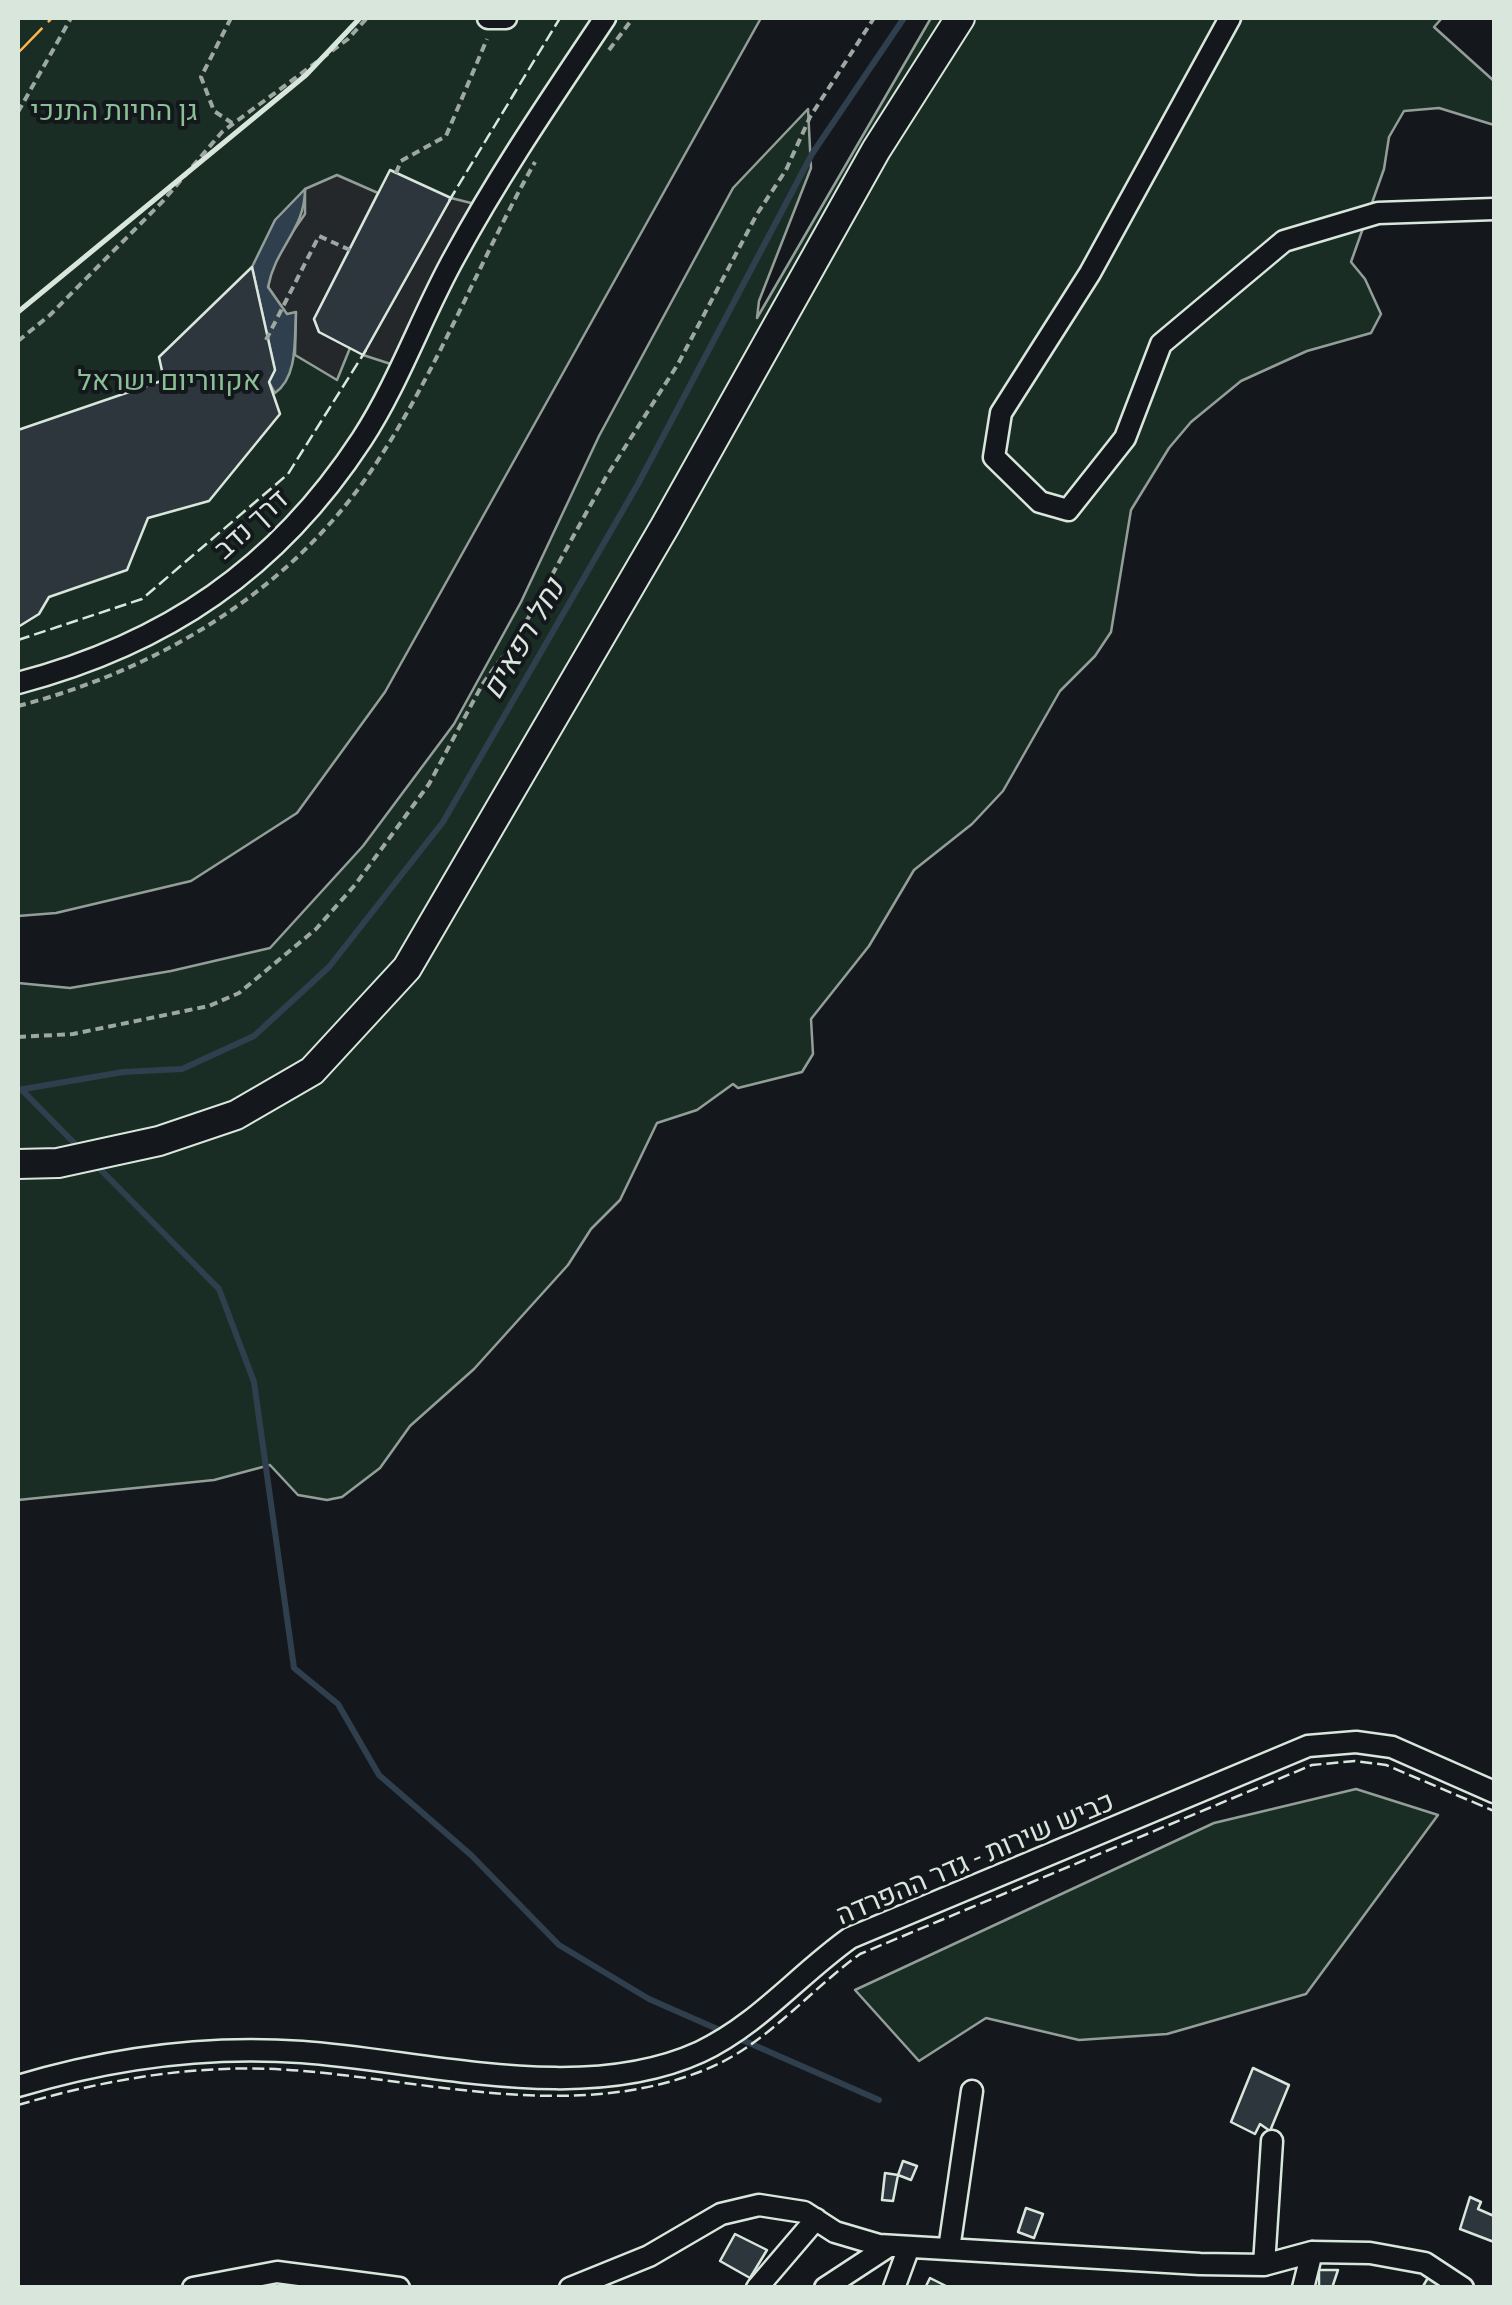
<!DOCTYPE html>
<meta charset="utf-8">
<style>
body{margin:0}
#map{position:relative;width:1512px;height:2305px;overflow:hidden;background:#14181c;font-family:Ubuntu,sans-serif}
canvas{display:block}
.frame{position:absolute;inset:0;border:20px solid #d8e6dc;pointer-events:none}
</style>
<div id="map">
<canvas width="1512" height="2305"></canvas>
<div class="frame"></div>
</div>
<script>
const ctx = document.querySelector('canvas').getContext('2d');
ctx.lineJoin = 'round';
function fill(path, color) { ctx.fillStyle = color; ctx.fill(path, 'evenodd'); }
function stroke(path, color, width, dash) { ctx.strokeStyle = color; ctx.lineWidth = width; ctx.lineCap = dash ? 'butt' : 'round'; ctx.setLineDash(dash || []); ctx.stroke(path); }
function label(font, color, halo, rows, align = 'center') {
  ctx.font = font + ' Ubuntu,Heebo,sans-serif'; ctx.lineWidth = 8; ctx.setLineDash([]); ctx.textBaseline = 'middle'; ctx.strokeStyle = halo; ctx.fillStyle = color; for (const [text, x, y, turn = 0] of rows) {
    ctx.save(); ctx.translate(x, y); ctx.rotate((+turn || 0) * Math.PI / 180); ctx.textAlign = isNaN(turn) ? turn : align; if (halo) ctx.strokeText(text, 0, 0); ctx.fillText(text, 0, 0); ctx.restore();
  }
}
const green = new Path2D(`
 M18,18h743l-376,674 -88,121 -106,68 -135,32 -38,3z
 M931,18h511l-8,9 60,54v44l-55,-17 -35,3 -15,26 -5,32 -33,93 14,17 16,35 -10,19 -64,18 -66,30 -50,41 -22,26 -38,62 -20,122 -16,24 -35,35 -57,100 -31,33 -58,46 -45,76 -58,73 2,35 -11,18 -64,16 -5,-4 -36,26 -40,13 -37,77 -29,29 -23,36 -94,104 -64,57 -30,42 -38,29 -15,3 -29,-5 -28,-30 -56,15 -196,20v-517l52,5 101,-17 99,-23 93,-102 91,-122 67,-122 78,-166 134,-248 75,-79 3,59 -52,133 -2,17z
 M1356,1789l82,26 -132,179 -139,40 -88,6 -93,-22 -67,43 -64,-71 359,-167z`);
fill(green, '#1a2d24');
stroke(green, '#939e99', 2.5);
const parking = new Path2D(`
 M337,175l41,18 -64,126 5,13 31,16 -13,32 -42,-25 1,-42 -9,2 -19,-28 5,-27 32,-46v-25z
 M451,198l32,8 -83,161 -37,-12z`);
fill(parking, '#24282b');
stroke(parking, '#939e99', 2.5);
const water = new Path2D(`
 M305,189c0,41 -29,57 -37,98l19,27 9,-2c-2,25 3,64 -21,81l-6,-11 6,-12 -23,-103 23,-47z`);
fill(water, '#2f3f4d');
stroke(water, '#939e99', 2.5);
stroke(new Path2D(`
 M18,1090l105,-18 59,-3 72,-33 75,-69 114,-145 195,-338 174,-330 92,-136
 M22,1090l59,60
 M93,1162l126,127 35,93 40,286 44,36 41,71 92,80 88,90 90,54 230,101`), '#2f3f4d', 6);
const building = new Path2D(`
 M390,170l61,28 -88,157 -44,-23 -5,-13z
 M252,267l23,103 -6,12 11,32 -71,87 -61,17 -21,52 -78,27 -10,17 -21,13v-197l146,-50 -5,-23z
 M1253,2068l36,17 -19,46 -10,-7 -5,10 -24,-12z
 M903,2161l14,5 -6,14 -13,-5z
 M885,2173l13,2 -5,26 -11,-1z
 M1470,2197l11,5 -3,7 16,7v26l-34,-13z
 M1026,2208l17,6 -9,24 -16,-6z
 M735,2234l32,16 -17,28 -30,-17z
 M1319,2270h19l-6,18 -13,-1z
 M1429,2276l17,12h-24z
 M930,2278l16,8 -1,2h-20z`);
fill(building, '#2c363c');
stroke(building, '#d8e6dc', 2.5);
const minor = new Path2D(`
 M488,18h18
 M1230,18l-140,255 -89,140 -7,44 46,45 28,8 57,-72 36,-94 123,-103 94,-28 116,-4
 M18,683c148,-39 259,-114 344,-244 37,-57 60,-124 93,-183 45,-83 98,-160 150,-238
 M18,2086c93,-28 186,-41 284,-34 124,9 280,54 398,0 59,-28 98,-77 150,-114l458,-192 48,-4 36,5 102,45
 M949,2249l23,-158
 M1264,2265l8,-124
 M193,2288l84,-16 122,16
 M570,2288l79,-32 72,-42 38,-9 45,7 31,20 44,13 321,19 64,1 48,-13 58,1 55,10 38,25
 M757,2288l59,-69
 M825,2288l64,-42
 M894,2288l15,-41
 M1303,2288l9,-36`);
const major = new Path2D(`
 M18,1164l40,-1 101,-22 77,-26 76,-44 95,-103 258,-442 211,-376 84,-132`);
stroke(minor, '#d8e6dc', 25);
stroke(major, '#d8e6dc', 32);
stroke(new Path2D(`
 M231,18l-30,59 13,34 18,12
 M609,50l24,-32
 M18,112l53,-94
 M396,173l5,-12 45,-25 41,-97
 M266,340l53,-104 31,14
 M18,341l32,-26 113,-114 59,-69 126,-93 19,-21
 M18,706c139,-36 270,-113 353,-235 65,-96 107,-208 164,-309
 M18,1037l55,-3 136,-28 30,-13 77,-64 39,-44 74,-101 53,-99 38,-52 86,-156 72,-113 79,-150 29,-44 24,-53 64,-99`), '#9da8a2', 4, [8, 5]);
stroke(minor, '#14181c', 20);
stroke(major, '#14181c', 28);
stroke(new Path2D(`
 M449,201l111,-183
 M18,312l288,-237 54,-57
 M18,640l124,-41 146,-125 78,-124
 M18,2105c93,-27 187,-43 285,-34 131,11 271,50 399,0 63,-24 104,-78 158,-117l452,-189 43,-4 31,4 108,46`), '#d8e6dc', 2.5, [12, 5]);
stroke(new Path2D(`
 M18,312l288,-237 54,-57`), '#d8e6dc', 5);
stroke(new Path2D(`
 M18,53l34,-35`), '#ffb74d', 2.5, [35, 8, 5, 8]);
label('28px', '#8ac095', '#14181c', [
 ["גן החיות התנכי",114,111],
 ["אקווריום ישראל",169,381]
]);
label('28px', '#d8e6dc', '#14181c', [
 ["דרך נדב",251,524,-42],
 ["כביש שירות - גדר ההפרדה",975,1858,-23]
]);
label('italic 30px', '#d8e6dc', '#14181c', [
 ["נחל רפאים",523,639,-60]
]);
</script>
